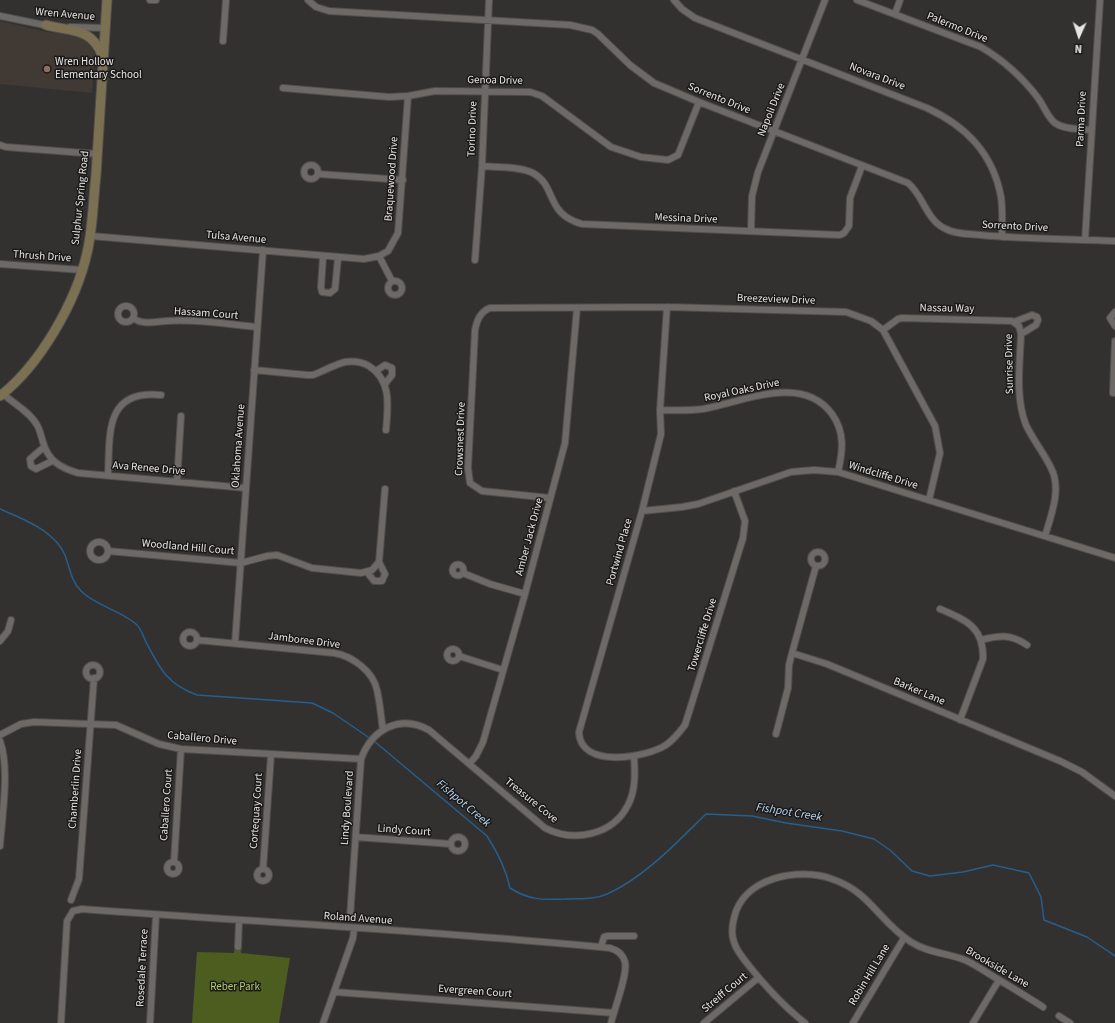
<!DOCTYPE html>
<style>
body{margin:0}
#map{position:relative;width:1115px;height:1023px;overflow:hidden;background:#33312f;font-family:"Source Sans 3",sans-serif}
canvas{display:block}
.north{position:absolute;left:1059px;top:16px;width:40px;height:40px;-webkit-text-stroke:3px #1a1918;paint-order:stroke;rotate:183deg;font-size:11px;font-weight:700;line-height:16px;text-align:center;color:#e7e6e4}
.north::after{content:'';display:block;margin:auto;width:14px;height:18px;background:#e7e6e4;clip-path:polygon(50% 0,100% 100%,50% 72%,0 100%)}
</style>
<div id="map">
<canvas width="1115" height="1023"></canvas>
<div class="north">N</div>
</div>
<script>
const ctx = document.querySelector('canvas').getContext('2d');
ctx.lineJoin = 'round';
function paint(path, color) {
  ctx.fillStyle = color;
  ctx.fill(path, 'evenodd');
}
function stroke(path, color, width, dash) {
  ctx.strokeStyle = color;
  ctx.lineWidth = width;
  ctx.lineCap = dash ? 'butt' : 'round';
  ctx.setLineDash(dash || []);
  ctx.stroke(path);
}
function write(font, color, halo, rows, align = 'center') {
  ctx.font = font + ' "Source Sans 3",sans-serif';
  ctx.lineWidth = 3;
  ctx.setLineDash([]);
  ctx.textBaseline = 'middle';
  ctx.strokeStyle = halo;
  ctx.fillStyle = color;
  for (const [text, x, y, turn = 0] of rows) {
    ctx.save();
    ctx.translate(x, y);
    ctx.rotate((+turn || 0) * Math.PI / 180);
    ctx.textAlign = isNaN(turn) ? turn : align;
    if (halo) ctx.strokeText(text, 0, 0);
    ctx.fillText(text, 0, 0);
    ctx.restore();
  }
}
paint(new Path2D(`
 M0,21l47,11 30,3 11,7 7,12 -3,39 -92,-9z`), '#413933');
paint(new Path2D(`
 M235,940h7l-1,13 49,5 -11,65h-87l5,-71 37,1z`), '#4d5d1f');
stroke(new Path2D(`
 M0,509c24,10 57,23 66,49 4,12 6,24 15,33 15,15 39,19 55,33 5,4 7,12 10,18 14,27 21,42 51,53l115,8 21,10 38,26
 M374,741l113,95c11,17 19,33 23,52 19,12 32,12 55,11 14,-1 29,1 42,-5 37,-16 71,-53 99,-80l46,2 34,7 56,8 32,8 16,11 22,21 18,5 33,-4 30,-7 36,8 12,24 3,23 43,17 28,19`), '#245f8f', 1.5);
const minor = new Path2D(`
 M150,0h6
 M308,0l8,7 13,4 241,14 22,5 6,4 32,31 24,18 45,19 209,81c15,12 18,36 36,45 10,6 24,6 36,7 45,4 90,4 135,6
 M674,0l8,9 13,9 232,90c39,18 66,45 74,89 2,13 1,27 1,40
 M857,0l124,47c22,13 42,31 57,51 6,8 10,20 17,25 10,7 26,6 36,7
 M895,14l5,-14
 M0,16l49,10
 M70,27l35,1
 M223,41l3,-41
 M283,88l106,9 19,-1 27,-5 95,1 12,4 69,51 30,10 27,3 10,-5 21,-53
 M0,145l6,2 91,7
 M304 172a7 7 0 1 1 14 0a7 7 0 1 1-14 0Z
 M482,166c16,2 37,0 51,7 24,13 12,41 49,51l258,11 4,-2 5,-7 1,-28 12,-32
 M318,174l85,6
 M751,231l1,-35 6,-24 67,-172
 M91,236l273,23 15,-3 9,-5 10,-18 10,-137
 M1085,240l15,-240
 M379,256l13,25
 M323,257l-2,30 1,5 8,1 5,-4 3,-31
 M475,260l7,-94 7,-166
 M0,264l82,6
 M388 288a7 7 0 1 1 14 0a7 7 0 1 1-14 0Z
 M118 314a8 8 0 1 1 16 0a8 8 0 1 1-16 0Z
 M667,307l-7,103 1,24 -19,77 -63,221c1,37 67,26 87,13 7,-5 13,-12 19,-20l58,-187 2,-17 -11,-30
 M1115,312l-5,6 5,8
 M133,318c9,7 22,4 33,3 30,-2 60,3 90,6
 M1014,322l18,-7 5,2 1,3 -2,5 -15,9
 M883,330l15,-11 4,-1 110,3 7,5 2,8c-1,29 -6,64 5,91 7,15 18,28 25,43 11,20 0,48 -6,68
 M254,370l53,5h6c11,-4 20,-10 32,-13 7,-1 17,0 24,4 23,15 19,40 17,64
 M376,371l9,-6 7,3v7l-7,9
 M1113,393l2,-52
 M3,394c10,9 27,18 34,31 3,5 4,11 6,17 5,19 18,26 35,31l168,15
 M660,410c15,0 29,1 43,-1 40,-7 99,-36 129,5 13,18 11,37 6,58
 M44,447l-14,12 1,7 5,3 16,-8
 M108,475c2,-40 -4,-86 53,-80
 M177,482l4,-66
 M550,498l-68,-7 -12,-8 -2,-15 7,-138c2,-10 5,-18 15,-22l177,-1 179,5 25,9 12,9 52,96 5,27 -11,47
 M642,511l40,-4 16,-3 93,-32 23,-2 24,2 277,86
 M90 551a9 9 0 1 1 18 0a9 9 0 1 1-18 0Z
 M108,551l133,12 26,-7 10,-1 35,13 49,5 11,-3 7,-8
 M811 559a7 7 0 1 1 14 0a7 7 0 1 1-14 0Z
 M379,562l6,-73
 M452.5 570a5.5 5.5 0 1 1 11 0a5.5 5.5 0 1 1-11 0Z
 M816,566l-24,87 35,11 233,97 22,11 33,24
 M367,572l7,9h8l3,-7 -6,-12
 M463,573l27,11 35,10
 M940,609c26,11 44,18 43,50l-23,61
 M183 639a7 7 0 1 1 14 0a7 7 0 1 1-14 0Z
 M197,640l137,13c18,3 39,18 43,37 3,13 4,27 6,40
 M981,640c18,-5 30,-6 46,5
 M0,641l8,-10 3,-11
 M235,643l28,-393
 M447 655a6 6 0 1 1 12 0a6 6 0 1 1-12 0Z
 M459,656l44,14
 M86 672a7 7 0 1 1 14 0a7 7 0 1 1-14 0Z
 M776,734l12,-46 1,-23 3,-12
 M0,735l21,-11 13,-2 82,3 43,19 22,5 180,10
 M0,741c10,27 2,75 0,105
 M470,763l6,-7 7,-14 42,-148 40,-151 12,-135
 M356,837l95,7
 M451 844a7 7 0 1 1 14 0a7 7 0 1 1-14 0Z
 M174,862l7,-113
 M167 868a6 6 0 1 1 12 0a6 6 0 1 1-12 0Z
 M263,869l8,-114
 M257 875a6 6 0 1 1 12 0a6 6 0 1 1-12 0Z
 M71,900l8,-21 15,-201
 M350,917l11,-158c11,-30 39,-45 68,-29l116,98c29,15 68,7 83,-23 8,-15 7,-33 6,-49
 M238,947l1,-26
 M601,947l3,-10 4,-1h26
 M335,992l279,21
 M1059,1016l11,7
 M61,1023l6,-102 6,-10 9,-2c176,13 352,22 528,39 7,2 13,6 15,14 3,12 -11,48 -14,61
 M150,1023l6,-108
 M323,1023l30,-85 1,-9
 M704,1023l54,-45
 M805,1023c-23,-18 -41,-38 -59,-61 -5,-7 -10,-12 -12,-20 -3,-8 -2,-16 0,-24 9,-41 65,-51 98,-39 39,13 47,43 79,63 17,11 36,11 54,18 9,4 18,10 26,15 18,11 35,21 52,32
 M853,1023l51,-85
 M973,1023l26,-43`);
const secondary = new Path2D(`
 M46,25c25,7 45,2 56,30
 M0,396c40,-31 76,-94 87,-143 6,-25 6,-52 9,-78 4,-58 7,-117 11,-175`);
stroke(minor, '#504e4c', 8);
stroke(secondary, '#504e4c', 11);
stroke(minor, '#6c6967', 6);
stroke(secondary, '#7c7052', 9);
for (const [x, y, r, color] of [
 [47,69,4,"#8d6e63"]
]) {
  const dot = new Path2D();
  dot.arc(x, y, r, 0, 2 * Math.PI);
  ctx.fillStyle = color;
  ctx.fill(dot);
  stroke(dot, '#1a1918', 1.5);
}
write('11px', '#e7e6e4', '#1a1918', [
 ["Wren Avenue",65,15,5],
 ["Palermo Drive",957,28,22],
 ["Novara Drive",877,77,21],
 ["Genoa Drive",495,81,1],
 ["Sorrento Drive",719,99,22],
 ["Napoli Drive",772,110,-68],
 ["Parma Drive",1082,119,-87],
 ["Torino Drive",473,129,-88],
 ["Braquewood Drive",392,179,-86],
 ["Sulphur Spring Road",81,198,-84],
 ["Messina Drive",686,219,2],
 ["Sorrento Drive",1015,227,3],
 ["Tulsa Avenue",236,238,5],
 ["Thrush Drive",42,257,4],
 ["Breezeview Drive",776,300,2],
 ["Nassau Way",947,309,1],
 ["Hassam Court",206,314,4],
 ["Sunrise Drive",1010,364,-91],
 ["Royal Oaks Drive",742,391,-12],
 ["Crowsnest Drive",461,439,-88],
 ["Oklahoma Avenue",239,446,-86],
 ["Ava Renee Drive",149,469,5],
 ["Windcliffe Drive",883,476,17],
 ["Amber Jack Drive",530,537,-75],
 ["Woodland Hill Court",188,548,5],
 ["Portwind Place",620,552,-74],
 ["Towercliffe Drive",703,635,-73],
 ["Jamboree Drive",304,641,7],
 ["Barker Lane",919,692,23],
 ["Caballero Drive",202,739,5],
 ["Chamberlin Drive",76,789,-86],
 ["Treasure Cove",531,801,39],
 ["Caballero Court",167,805,-86],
 ["Lindy Boulevard",348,808,-86],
 ["Cortequay Court",257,811,-86],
 ["Lindy Court",404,831,4],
 ["Roland Avenue",358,919,4],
 ["Rosedale Terrace",143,968,-87],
 ["Brookside Lane",997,968,30],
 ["Robin Hill Lane",870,975,-59],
 ["Evergreen Court",475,992,4],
 ["Streiff Court",725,993,-40]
]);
write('11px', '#e7e6e4', '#1a1918', [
 ["Wren Hollow",55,63],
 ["Elementary School",55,76]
], 'left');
write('11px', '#b2ce6c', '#1a1918', [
 ["Reber Park",235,988]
]);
write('italic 12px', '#b8d6f3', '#1a1918', [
 ["Fishpot Creek",463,804,40],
 ["Fishpot Creek",789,813,9]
]);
</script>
